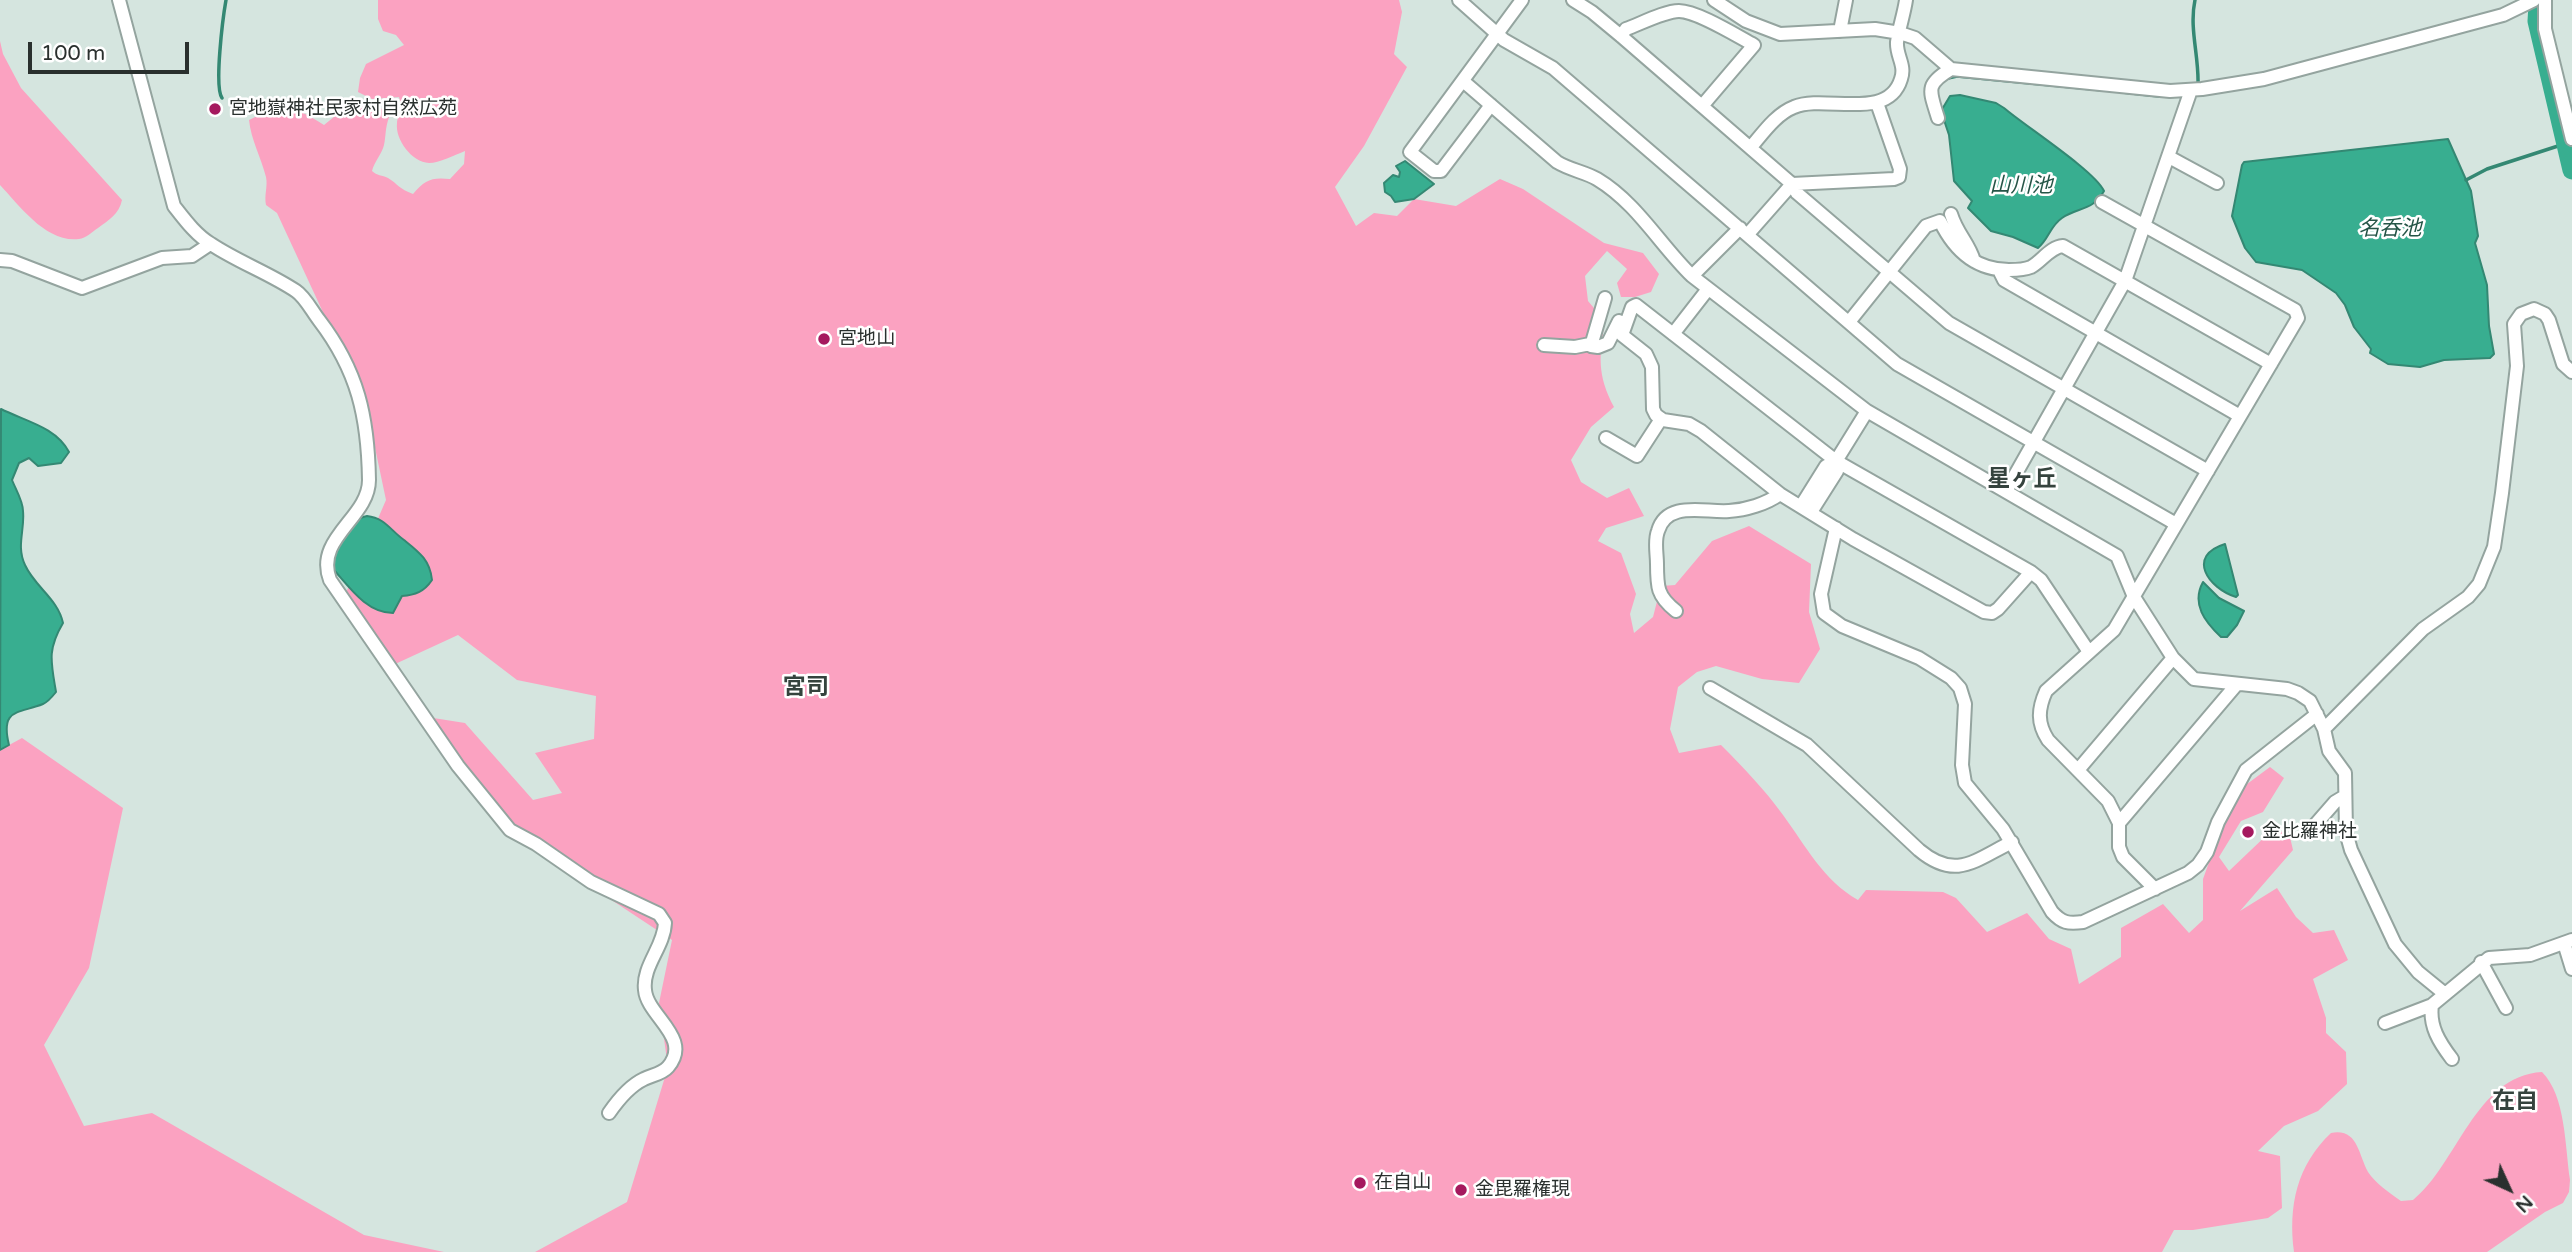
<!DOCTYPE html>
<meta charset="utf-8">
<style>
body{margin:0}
#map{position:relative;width:2572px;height:1252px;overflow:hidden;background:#d5e5df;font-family:"Varela Round",sans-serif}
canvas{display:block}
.north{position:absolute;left:2474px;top:1154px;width:70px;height:70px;-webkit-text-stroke:5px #fff;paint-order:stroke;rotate:135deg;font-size:19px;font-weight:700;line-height:28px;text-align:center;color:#2a302e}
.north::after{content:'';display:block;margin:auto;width:24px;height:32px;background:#2a302e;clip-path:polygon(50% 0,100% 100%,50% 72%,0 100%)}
.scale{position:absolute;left:28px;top:42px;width:161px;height:32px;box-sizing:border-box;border:4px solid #2a302e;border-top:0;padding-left:9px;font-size:21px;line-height:24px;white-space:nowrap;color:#2a302e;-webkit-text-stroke:5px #fff;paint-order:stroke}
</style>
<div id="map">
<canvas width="2572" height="1252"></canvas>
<div class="north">N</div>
<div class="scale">100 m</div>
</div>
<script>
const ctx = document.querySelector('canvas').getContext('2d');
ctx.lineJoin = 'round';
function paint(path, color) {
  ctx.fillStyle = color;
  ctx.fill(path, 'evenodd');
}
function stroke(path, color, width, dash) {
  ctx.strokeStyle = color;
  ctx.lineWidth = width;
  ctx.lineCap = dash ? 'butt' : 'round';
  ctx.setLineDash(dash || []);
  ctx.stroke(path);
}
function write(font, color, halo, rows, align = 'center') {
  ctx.font = font + ' "Varela Round","Noto Sans JP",sans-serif';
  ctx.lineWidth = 5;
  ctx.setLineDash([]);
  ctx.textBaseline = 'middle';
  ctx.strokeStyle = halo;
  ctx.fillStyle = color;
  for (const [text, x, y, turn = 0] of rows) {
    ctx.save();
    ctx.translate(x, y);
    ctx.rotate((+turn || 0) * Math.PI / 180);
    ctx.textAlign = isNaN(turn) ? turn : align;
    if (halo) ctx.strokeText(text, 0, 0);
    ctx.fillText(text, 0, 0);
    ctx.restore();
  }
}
paint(new Path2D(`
 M378,0h1021l3,12 -8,42 13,13 -43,79 -29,41 21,39 18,-13 23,3 17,-17 42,7 44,-27 23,10 81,54 39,10 16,21 -8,18 -16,5h-14l-4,-14 10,-14 -20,-18 -22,25 3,25 17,20c-6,35 -8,54 9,86l-23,20 -20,33 10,22 26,16 22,-10 15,28 -38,12 -8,13 23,12 15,41 -6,20 4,19 19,-16 8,-31 14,-1 37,-44 37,-15 62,38 -2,48 11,37 -21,34 -37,-4 -46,-13 -19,6 -19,15 -8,42 9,24 42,-8c22,22 44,45 62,70 22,30 41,66 75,85l8,-10 77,2 13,6 31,34 40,-19 22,26 22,10 8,35 42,-27v-29l42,-24 26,29 14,-13v-41l18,-50 22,-42 27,-20 14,11 -21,34 -22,9 -22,36 10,14 43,-41 17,3 4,17 -53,61 37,-23 19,29 17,16 21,-3 14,30 -35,19 13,39v15l20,19 1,32 -29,27 -34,15 -26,25 22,5 2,52 -14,10 -75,12h-19l-12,22h-1627l92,-50 41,-135 -9,-64 13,-63 -65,-43 -122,-94 -58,-86 38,6 68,77 29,-7 -27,-40 59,-14 2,-43 -79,-16 -59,-45 -65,30 -48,-70 41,-95 -20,-95 -89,-192 -11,-8c-2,-10 2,-19 0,-28 -5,-20 -15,-37 -17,-57 35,-17 42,-16 75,5l26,-21 28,1 11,12c-4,12 -3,18 -5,28 -2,9 -10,17 -12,26 5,5 10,4 16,7 10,6 11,11 25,16 12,-14 18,-17 37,-15l14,-15 1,-13c-10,4 -26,12 -36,12 -17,-1 -34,-23 -32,-40 0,-5 4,-11 5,-16l-3,-10 -27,2 -14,-7 2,-14 6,-14 38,-19 -8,-10 -13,-4 -5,-12z
 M0,41l3,13 18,34 101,112c-3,14 -13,20 -24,28 -6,4 -12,10 -19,11 -33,4 -59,-33 -79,-54z
 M22,738l101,70 -34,160 -45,77 40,81 68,-13 212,122 80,17h-444v-502z
 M2542,1072c24,24 23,75 28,108l-1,12 -6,11 -18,9 -58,40h-193c-6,-46 3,-87 37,-119 27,-5 27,21 37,39 7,11 22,21 33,29l12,-1c44,-35 62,-124 129,-128z`), '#fba2c1');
const water = new Path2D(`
 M1960,95l36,8 8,5c21,18 91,63 100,83 -11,20 -26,16 -42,27 -12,8 -13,21 -24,30l-25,-11 -22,-6 -23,-23 4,-7 -18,-20 -5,-46 -8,-24 9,-15z
 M2448,139l23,52 7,45 -3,7 12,42 2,41 5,28 -4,4 -46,2 -24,7 -32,-3 -18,-11 1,-4 -17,-22 -9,-22 -9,-12 -34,-23 -46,-8 -11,-14 -13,-32 10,-51 2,-3z
 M1405,161l29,23 -20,15 -19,3 -4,-6 -6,-4 -1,-9 9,-8 6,2 1,-5 -4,-6z
 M1,409c24,12 55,18 68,43l-8,11 -23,3 -9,-8 -10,5 -7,17c4,10 11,21 11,31 2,19 -7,35 2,54 10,22 33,34 38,58 -16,27 -12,39 -7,69 -4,5 -8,10 -13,12 -25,10 -43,4 -34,41l-9,5z
 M367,516c18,2 23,14 37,24 15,12 26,20 28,40 -8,12 -17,15 -30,16l-9,17c-26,0 -43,-25 -59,-43 -2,-19 12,-50 33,-54z
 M2225,544l13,51 -2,2c-28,-9 -50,-41 -11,-53z
 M2203,582l16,16 25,13 -7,14 -10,12h-6c-16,-15 -30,-33 -18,-55z`);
paint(water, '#38ae90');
stroke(water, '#348873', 2);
stroke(new Path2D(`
 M2195,0c-6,28 4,56 3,84
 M1944,79l13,-3 146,14
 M2122,92l37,4
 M222,98c-8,-11 1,-81 4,-98
 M2466,180l21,-11 71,-23 7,-9`), '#348873', 3.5);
stroke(new Path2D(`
 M2538,5l-1,16 35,149`), '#38ae90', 19);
const minor = new Path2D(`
 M119,0l55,206c11,14 22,29 37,38 27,18 58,29 85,47 9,6 16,20 23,29 39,51 49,97 50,160 0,38 -55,58 -39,100l128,186 52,64 26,14 55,38 68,32 6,9c-1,24 -23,43 -20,67 2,26 48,48 23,77 -6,7 -16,8 -24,12 -15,7 -26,21 -35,34
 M1459,0l45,40 49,28 344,296 279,160
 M1573,0l19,12 29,24 171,148 5,9 152,130 259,148
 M1714,0l32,21 34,13 95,-5 25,4 15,5 36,31 219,22 32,-2 62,-10 239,-64 31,-15
 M2545,0v29l27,110
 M1840,31l6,-31
 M1621,36l5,-7c14,-5 39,-18 53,-18 18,0 58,25 75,34l-52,61
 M1463,81l94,81c13,8 28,10 40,17 40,24 63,66 95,97l175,135 250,145 17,41 39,61 21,21 93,10 11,4 12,8 14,28 5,22 16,22 1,59 5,18 44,94 23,28 27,22
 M1491,105l-50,66h-7l-24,-19 112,-152
 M1938,118c-8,-27 -14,-33 13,-49
 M1751,147c12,-14 25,-33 43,-40 31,-13 94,15 107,-28 5,-14 -5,-23 -4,-37 2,-14 7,-28 9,-42
 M2169,157l48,26
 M2102,202l193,108 3,8 -184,312 -68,61c-8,18 -9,32 2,49l60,61 11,22v24l4,10 32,32
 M1951,214c6,20 18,29 23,47
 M1748,234l44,-50 102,-5 5,-2 1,-8 -23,-66
 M0,260l12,1 70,27 80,-30 30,-2 18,-12
 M1999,270l5,10 236,136
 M1692,276l48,-48
 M1605,298l-14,48 7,1 10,-4 11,-22
 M1849,322l77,-96 14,-5c14,29 36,49 69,49 7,0 15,0 22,-3 11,-6 19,-20 32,-21l208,118
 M1673,334l35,-45
 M1544,345l31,2 15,-3
 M1606,438l31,18 24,-37
 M2006,491l119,-210 66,-191
 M1801,506l25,-40 10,-5
 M1811,512l26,-41 -1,-10 31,-50
 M1836,528l-15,66 3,19 18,13 77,32 32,20 9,10 5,16 -3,61 3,18 38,46 49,83c10,11 16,12 31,10l105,-49 10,-8 9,-13 11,-30 28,-52 71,-56
 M2031,572l-33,37 -6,4 -8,-1 -131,-73 -73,-45 -79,-63 -12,-7 -26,-4 -7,-5 -3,-6 -1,-42 -6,-13 -24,-19 10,-28 4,-2 200,156 195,111 10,8 48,72
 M1676,611c-19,-15 -19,-24 -19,-47 0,-11 -3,-23 1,-33 9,-31 47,-18 71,-20 17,-1 37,-7 51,-17
 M1710,688l97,57 112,105c37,31 56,10 93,-8
 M2324,729l99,-100 45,-32 11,-13 15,-37 8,-54 15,-127 -3,-42 7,-10 13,-5 11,5 4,6 14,44 9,8
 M2078,770l95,-112
 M2119,823l118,-139
 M2308,833l27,-31 10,-6
 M2564,943l8,26
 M2481,962l25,46
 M2432,1005c-3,21 7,37 20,54
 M2385,1023l47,-18 57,-47 41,-3 42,-15`);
stroke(minor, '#94a49f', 16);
stroke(minor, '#fff', 12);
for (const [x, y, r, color] of [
 [215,109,7,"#a5195e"],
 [824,339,7,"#a5195e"],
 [2248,832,7,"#a5195e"],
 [1360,1183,7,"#a5195e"],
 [1461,1190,7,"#a5195e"]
]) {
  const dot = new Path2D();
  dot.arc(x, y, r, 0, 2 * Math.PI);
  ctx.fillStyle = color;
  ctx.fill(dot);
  stroke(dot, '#fff', 2.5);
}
write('19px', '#2a302e', '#fff', [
 ["宮地嶽神社民家村自然広苑",229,109],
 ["宮地山",838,339],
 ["金比羅神社",2262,832],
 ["在自山",1374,1183],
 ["金毘羅権現",1475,1190]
], 'left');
write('italic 21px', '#255547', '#fff', [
 ["山川池",2021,186],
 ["名呑池",2390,229]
]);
write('bold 23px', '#35433e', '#fff', [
 ["星ヶ丘",2022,480],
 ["宮司",806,688],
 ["在自",2515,1102]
]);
</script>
